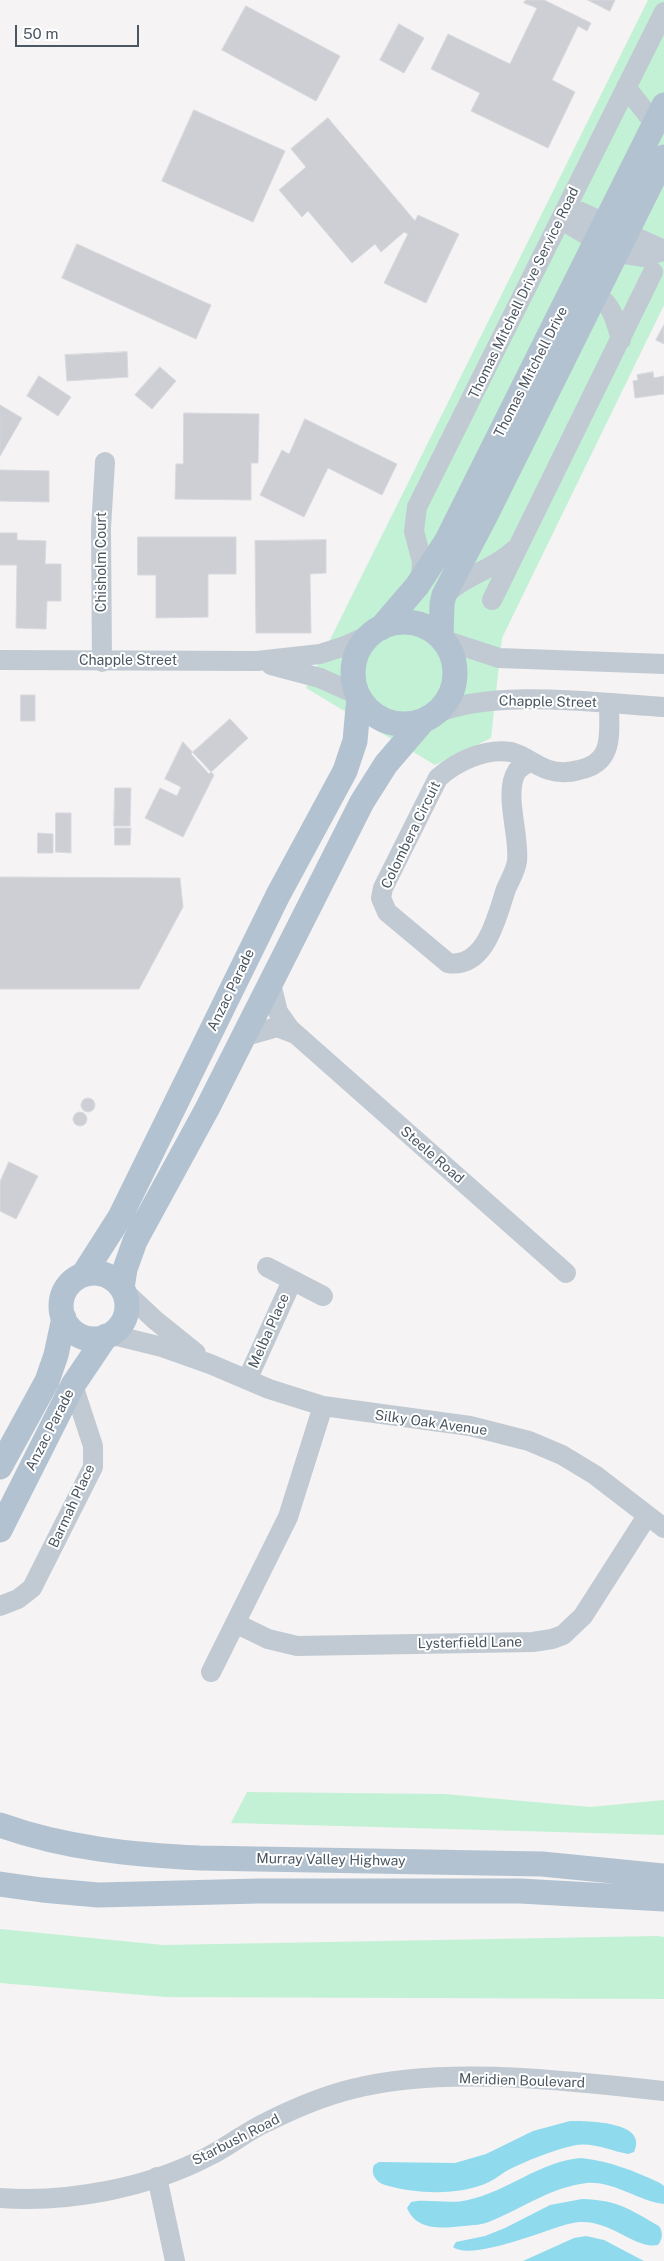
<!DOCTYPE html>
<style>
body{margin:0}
#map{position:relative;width:664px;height:2261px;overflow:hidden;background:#f5f3f3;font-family:"Public Sans",sans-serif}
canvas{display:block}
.scale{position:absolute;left:15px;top:25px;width:124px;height:22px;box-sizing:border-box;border:2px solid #4a5661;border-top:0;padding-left:6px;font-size:15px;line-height:18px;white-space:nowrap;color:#4a5661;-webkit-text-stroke:4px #fff;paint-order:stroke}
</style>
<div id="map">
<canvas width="664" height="2261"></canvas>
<div class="scale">50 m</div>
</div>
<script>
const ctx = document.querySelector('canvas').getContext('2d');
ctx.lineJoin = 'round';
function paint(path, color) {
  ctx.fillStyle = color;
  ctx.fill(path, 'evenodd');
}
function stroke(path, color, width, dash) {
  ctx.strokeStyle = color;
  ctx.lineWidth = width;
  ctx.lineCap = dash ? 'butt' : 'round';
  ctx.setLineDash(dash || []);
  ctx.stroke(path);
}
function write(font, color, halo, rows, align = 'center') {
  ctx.font = font + ' "Public Sans",sans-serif';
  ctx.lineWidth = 4;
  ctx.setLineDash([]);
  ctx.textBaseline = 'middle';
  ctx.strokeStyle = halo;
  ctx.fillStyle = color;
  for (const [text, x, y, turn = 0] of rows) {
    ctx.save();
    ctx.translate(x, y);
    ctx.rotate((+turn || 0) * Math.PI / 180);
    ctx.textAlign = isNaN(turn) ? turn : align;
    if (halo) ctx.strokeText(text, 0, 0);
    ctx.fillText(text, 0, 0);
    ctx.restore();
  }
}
paint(new Path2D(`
 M648,0h16v305l-162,333 -11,100 -56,27 -129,-77z
 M247,1792l197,2 146,13 74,-7v35l-433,-12z
 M0,1929l163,16 495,-9 6,1v62l-498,-2 -166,-14z`), '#c3f1d5');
paint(new Path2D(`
 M570,2121c17,0 79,0 64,31l-6,2c-18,-3 -37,-13 -56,-8 -22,5 -43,14 -64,24 -6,3 -12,9 -19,12 -28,14 -74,12 -104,3 -9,-3 -15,-11 -11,-20l5,-3 76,1 31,-9 47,-23z
 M581,2158c29,3 53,13 79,25l4,3v18c-26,-3 -50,-23 -77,-21 -36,4 -64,25 -96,38 -8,4 -18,4 -27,5 -20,2 -47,6 -57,-18l4,-6 6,-1c17,-1 35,3 51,-1 41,-9 70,-38 113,-42z
 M582,2199c36,1 47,10 77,27 4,6 4,13 -1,19 -26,5 -51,-32 -90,-21 -25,7 -97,37 -115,23l3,-5 29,-6 20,-8 45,-23z
 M586,2236l18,4 40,21h-121l51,-23z`), '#90daee');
const building = new Path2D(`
 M526,0h18l47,23 -4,8 -9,-5 -26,54 23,12 -27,56 -77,-37 9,-18 -49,-24 17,-35 62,30 27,-56 -13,-5z
 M588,0h27l-5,11z
 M246,6l94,50 -24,45 -94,-51z
 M399,24l25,14 -20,35 -24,-13z
 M194,110l91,41 -32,71 -91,-41z
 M328,118l87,103 3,-6 41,19 -33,69 -42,-20 24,-49 -4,-2 -23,20 -6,-8 -23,19 -44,-52 -6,6 -23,-27 27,-23 -15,-18z
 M77,244l134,61 -15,34 -134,-61z
 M664,325v19l-8,-4z
 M127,352l1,25 -61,4 -2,-26z
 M160,367l16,14 -24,28 -17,-14z
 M653,372l1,6 10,-2v18l-29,4 -2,-17 5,-1 -1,-5z
 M39,376l32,21 -13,19 -31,-20z
 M0,405l22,13 -22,38z
 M184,413l75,1 -1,49h-7v37l-76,-1 1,-35h7z
 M305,419l92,45 -15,31 -54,-27 -24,49 -44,-22 22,-45 7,4z
 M0,470l49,1v31l-49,-1z
 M0,533h17v7l29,1 -1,23h16v37h-14l-1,28 -30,-1 1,-63h-17z
 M138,537h98v37h-28v43l-52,1v-43h-18z
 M326,540v33l-16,1 1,59h-55l-1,-92z
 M21,695h14v26h-14z
 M230,719l18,19 -39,36 -18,-20z
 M183,742l31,33 -31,62 -38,-19 15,-30 17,8 4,-9 -16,-8z
 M115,788h16l-1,38h-16z
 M56,813h15v40l-15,-1z
 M115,828h16l-1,17h-15z
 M38,833l15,1v19h-15z
 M0,877l180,1 3,29 -44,82h-139z
 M81 1105a7 7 0 1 1 14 0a7 7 0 1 1-14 0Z
 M73 1119a7 7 0 1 1 14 0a7 7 0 1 1-14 0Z
 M9,1162l29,14 -22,43 -16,-8v-29z`);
paint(building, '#cdcfd5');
stroke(building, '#d7d9de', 1);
stroke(new Path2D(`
 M626,87l28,36
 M664,250l-83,-38 -10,-1 -7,2 6,12 47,28 25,4 22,-6
 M597,296c16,9 19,27 24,44
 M421,579l1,-17 -8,-31 3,-24 247,-495
 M445,596c18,-21 49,-26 69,-46
 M492,600l161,-328
 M444,640l55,18 165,6
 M0,660l257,1 63,-7 25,-8 27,-12
 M102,662l-1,-134 4,-66
 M271,665l49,13 38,17
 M433,715c57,-27 167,-12 231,-8
 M530,762c-4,2 -10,5 -13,9 -14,22 3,64 0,90 -1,9 -7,19 -11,28 -9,27 -20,80 -58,74l-61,-51 -6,-14 2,-10 55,-110c19,-17 47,-30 73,-26 13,3 25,14 38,18 10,3 19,3 30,0 36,-7 30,-37 30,-67
 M271,984l7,28 12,17 276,244
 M245,1036l32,-9 18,7
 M267,1267l56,29
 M124,1291l31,29 41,33
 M109,1334l53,13 48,17 59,25 54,17 147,20 59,15 33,14 33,20 69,53
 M247,1380l45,-99
 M0,1606l18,-7 14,-11 61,-121v-21l-20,-61
 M235,1623l33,16 29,7 236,-4 19,-3 11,-4 20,-19 64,-100
 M211,1672l77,-155 35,-111
 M157,2177l18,84
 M0,2198c68,5 148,-10 209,-42 20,-10 38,-25 58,-34 26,-13 57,-26 85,-33 94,-24 216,-8 312,2`), '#c1cad2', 20);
stroke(new Path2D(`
 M353 673a51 51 0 1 1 102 0a51 51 0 1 1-102 0Z
 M381,628l36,-42 29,-44 218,-437
 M441,637l1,-33 2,-9 41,-78 179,-360
 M61 1306a33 33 0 1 1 66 0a33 33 0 1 1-66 0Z
 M83,1275l37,-58 158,-322 67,-124 10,-30 4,-44
 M122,1288l3,-19 10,-28 72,-132 155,-307 24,-38 37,-43
 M0,1467l47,-86 9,-26 8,-37
 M0,1530l73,-145 33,-49
 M0,1825c64,23 133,30 200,33l342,6 122,12
 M0,1884l42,6 56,5 161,-4h261l144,8`), '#b3c2d1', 25);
write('14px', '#4a5661', '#fff', [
 ["Thomas Mitchell Drive Service Road",524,293,-64],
 ["Thomas Mitchell Drive",531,372,-63],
 ["Chisholm Court",102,562,-90],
 ["Chapple Street",128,661],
 ["Chapple Street",548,702,1],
 ["Colombera Circuit",411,835,-64],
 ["Anzac Parade",231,990,-64],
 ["Steele Road",432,1155,41],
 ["Melba Place",269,1331,-66],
 ["Silky Oak Avenue",431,1423,8],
 ["Anzac Parade",50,1430,-63],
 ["Barmah Place",72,1506,-65],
 ["Lysterfield Lane",470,1643,-1],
 ["Murray Valley Highway",331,1860,1],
 ["Meridien Boulevard",522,2081,2],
 ["Starbush Road",236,2140,-27]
]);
</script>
